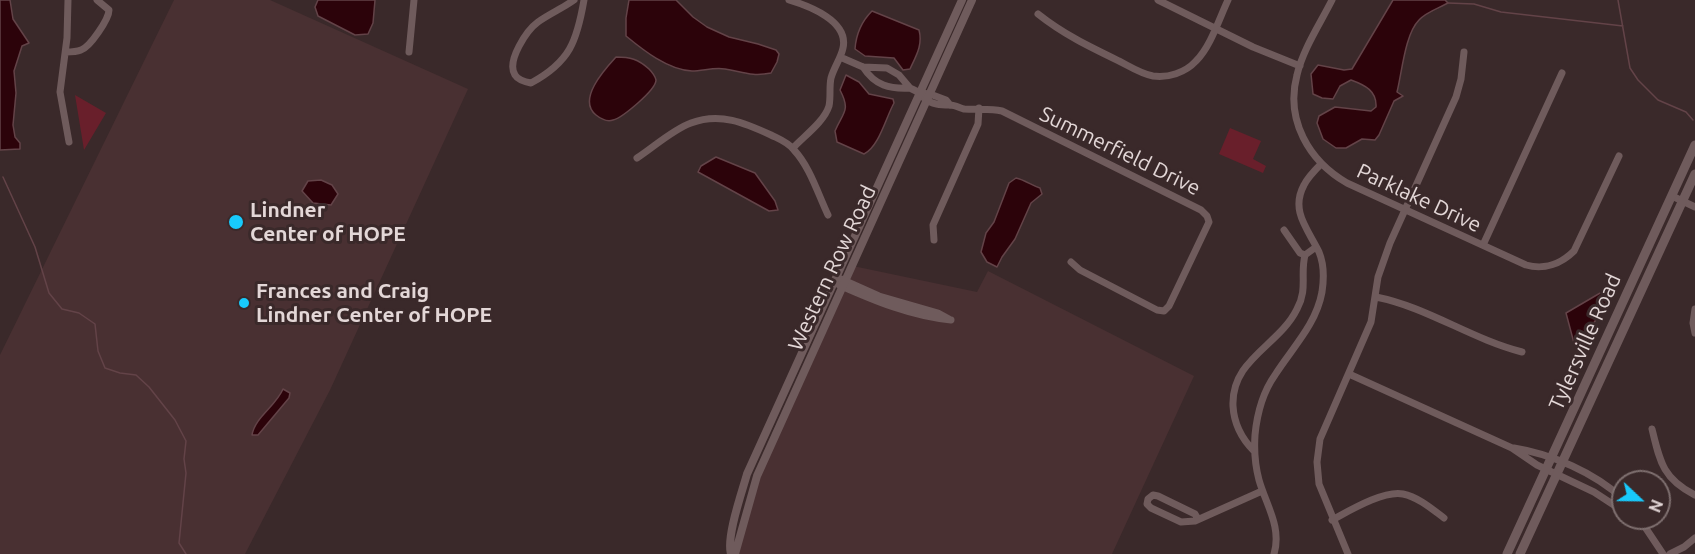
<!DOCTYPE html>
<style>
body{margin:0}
#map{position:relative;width:1695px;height:554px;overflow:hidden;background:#3a292a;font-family:Ubuntu,sans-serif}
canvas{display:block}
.north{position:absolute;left:1611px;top:470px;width:60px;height:60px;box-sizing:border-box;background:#3a292a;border:2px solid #7e6f6f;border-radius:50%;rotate:112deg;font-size:16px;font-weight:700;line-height:24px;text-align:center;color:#e3d7d7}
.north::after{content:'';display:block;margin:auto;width:21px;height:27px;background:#18cafc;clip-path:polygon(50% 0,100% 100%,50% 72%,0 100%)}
</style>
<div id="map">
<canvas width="1695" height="554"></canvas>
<div class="north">N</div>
</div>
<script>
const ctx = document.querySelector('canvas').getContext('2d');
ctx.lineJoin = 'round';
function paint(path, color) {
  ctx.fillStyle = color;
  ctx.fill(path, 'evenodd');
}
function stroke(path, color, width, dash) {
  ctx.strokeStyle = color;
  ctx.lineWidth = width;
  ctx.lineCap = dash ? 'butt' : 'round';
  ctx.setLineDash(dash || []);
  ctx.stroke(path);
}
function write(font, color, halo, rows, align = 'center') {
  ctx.font = font + ' Ubuntu,sans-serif';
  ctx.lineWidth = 6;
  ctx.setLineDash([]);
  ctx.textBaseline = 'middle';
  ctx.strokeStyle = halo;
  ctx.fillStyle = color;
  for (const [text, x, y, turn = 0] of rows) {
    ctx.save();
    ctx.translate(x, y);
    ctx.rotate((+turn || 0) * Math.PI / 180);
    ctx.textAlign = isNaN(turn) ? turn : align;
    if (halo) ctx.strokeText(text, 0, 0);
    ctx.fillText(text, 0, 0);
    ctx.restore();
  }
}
paint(new Path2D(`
 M174,0h96l198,89 -138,301 -85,164h-245v-199z
 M853,266l124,26 11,-21 206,105 -82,178h-377l15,-58z`), '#493032');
paint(new Path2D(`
 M75,95l31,18 -22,37z
 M1230,128l31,13 -8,18 13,7 -3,7 -44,-19z`), '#691f2b');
const water = new Path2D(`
 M0,0h10l3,19 16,24 -7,3 -8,25 2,22 -3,32 2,12 5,6v6l-20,1z
 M318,0h57l-2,23 -5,11 -13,1 -37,-19 -3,-9z
 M629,0h47l17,17 14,10 22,10 29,7 18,6 3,4 -2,8 -6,11c-19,4 -28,-1 -46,-4 -11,-2 -22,2 -33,2 -24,-1 -49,-21 -66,-35v-18z
 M1393,0h52l3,3c-9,5 -22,9 -29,17 -14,14 -17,52 -22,72l6,4 -9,5 -15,34 -4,5 -13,-1 -16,9h-10l-13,-9 -6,-16 2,-7 16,-9 36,4 5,-4c1,-16 -11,-22 -25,-27l-11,6 -7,13 -11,-1 -9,-4 -2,-20 7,-9 26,5 8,-1z
 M872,11l47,19c4,15 -3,26 -9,39l-7,1 -9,-12 -29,-2 -10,-7c1,-14 6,-27 17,-38z
 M616,57c14,0 22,2 33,12 3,3 6,7 7,11 0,10 -34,38 -43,40 -6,2 -12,-1 -17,-5 -19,-15 8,-45 20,-58z
 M846,75l13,7 10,12 24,5 1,4c-8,14 -15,44 -30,51l-27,-12 -2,-11c8,-19 16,-20 5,-41z
 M716,157l39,16 20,28 3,9 -9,1 -71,-39 3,-6z
 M1016,178c9,2 15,7 24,10l2,6 -11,9 -16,36 -13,18 -5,10 -10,-5 -6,-10 5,-19 8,-11 15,-39z
 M321,180l11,5 6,9 -7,11 -18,-2 -11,-12 6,-10z
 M1607,289c5,15 -11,28 -17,40 -2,4 -2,10 -4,15l-4,1 -8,-2 -8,-30z
 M283,389l7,4 -1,5 -31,37h-6c3,-18 24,-29 31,-46z`);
paint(water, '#2c030a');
stroke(water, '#634348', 1.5);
stroke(new Path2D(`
 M1618,0l12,68 8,12 20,20 28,12 7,8
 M1448,3l26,1 27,8 122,14
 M3,177l32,70 14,46 13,16 17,4 16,11 3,27 7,17 15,5 16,2 13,12 26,33 11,21 -2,18 2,14 -7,70 7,11`), '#634348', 1.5);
stroke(new Path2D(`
 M68,0l-1,38 -7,54 9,50
 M574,0c-11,8 -25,14 -36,22 -11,8 -32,39 -23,53 3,5 11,7 16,8 39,-21 46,-42 53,-83
 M789,0c20,6 60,21 54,48 -2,10 -9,19 -12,30 -2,9 0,18 -2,28 -5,16 -25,30 -36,42
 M1158,0l95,47 47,19
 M1332,0c-12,24 -29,49 -35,75 -12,45 12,86 50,108l179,82c18,5 35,-1 48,-14l45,-95
 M1038,14c25,20 52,33 81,47 10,5 22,13 34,15 15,2 32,-3 43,-15 15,-15 23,-42 32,-61
 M66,52c5,0 10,0 15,-2 9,-3 28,-31 28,-40l-12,-10
 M409,52l5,-52
 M840,57l23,10 24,1 12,7 11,13 10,5 10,1 16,6 4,5
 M863,67c12,19 27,22 47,21
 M924,98c8,7 17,7 26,7 5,0 10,3 14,4 14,1 25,-1 38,2l199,99 6,6 2,6 -40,84 -5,5 -7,-1 -77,-40 -9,-8
 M637,158c17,-11 35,-28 54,-35 29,-11 54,0 80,12 8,4 17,7 23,15 16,17 24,44 34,65
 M1672,196l23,11
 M1284,230l16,23 5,2
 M934,240l-1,-15 45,-101 1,-16
 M1483,245l79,-172
 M841,279l38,17 59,17 11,6
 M839,285c36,16 72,31 112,35
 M1376,297c51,10 95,42 146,55
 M1695,309l-2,14 2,10
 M1349,374l163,74 25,17 57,27 29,19
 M1652,429c8,33 11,50 43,66
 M1514,448c38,6 81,25 109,51
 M1254,451c-12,-12 -20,-27 -21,-45 -2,-47 46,-60 64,-97 11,-20 3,-34 8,-54l11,-8
 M1639,518l24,36
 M1198,519l-3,-5 -37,-18 -5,-1 -5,4 -1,5 4,4 30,14 14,-1 67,-30
 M1332,520c17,-9 52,-30 71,-26 15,3 29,15 41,24
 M1274,554c8,-27 -8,-49 -15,-74 -4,-15 -5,-30 -4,-45 2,-21 8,-43 20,-60 17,-27 41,-50 47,-83 2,-13 2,-28 -3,-40 -11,-23 -29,-41 -15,-67 4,-8 11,-15 17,-21
 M1348,554l-29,-70 -2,-22 3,-23 51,-117 7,-45 12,-34 66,-146 5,-18 3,-27
 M1670,554l14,-7 11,-9`), '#6f5b5c', 7);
stroke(new Path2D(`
 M731,554c-5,-17 11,-62 16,-80l215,-474
 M735,554l22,-78 215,-476`), '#6f5b5c', 8);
stroke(new Path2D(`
 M1507,554l188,-409
 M1520,554l175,-380`), '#6f5b5c', 9);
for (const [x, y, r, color] of [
 [236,222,8,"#18cafc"],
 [244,303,6,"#18cafc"]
]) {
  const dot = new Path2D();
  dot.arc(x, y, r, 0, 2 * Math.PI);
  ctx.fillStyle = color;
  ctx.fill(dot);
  stroke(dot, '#3a292a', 2);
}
write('21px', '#e3d7d7', '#3a292a', [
 ["Summerfield Drive",1120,151,26],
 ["Parklake Drive",1419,198,25],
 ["Western Row Road",832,268,-65],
 ["Tylersville Road",1585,342,-66]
]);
write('bold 21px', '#e3d7d7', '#3a292a', [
 ["Lindner",250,210],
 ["Center of HOPE",250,234],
 ["Frances and Craig",256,291],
 ["Lindner Center of HOPE",256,315]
], 'left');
</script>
